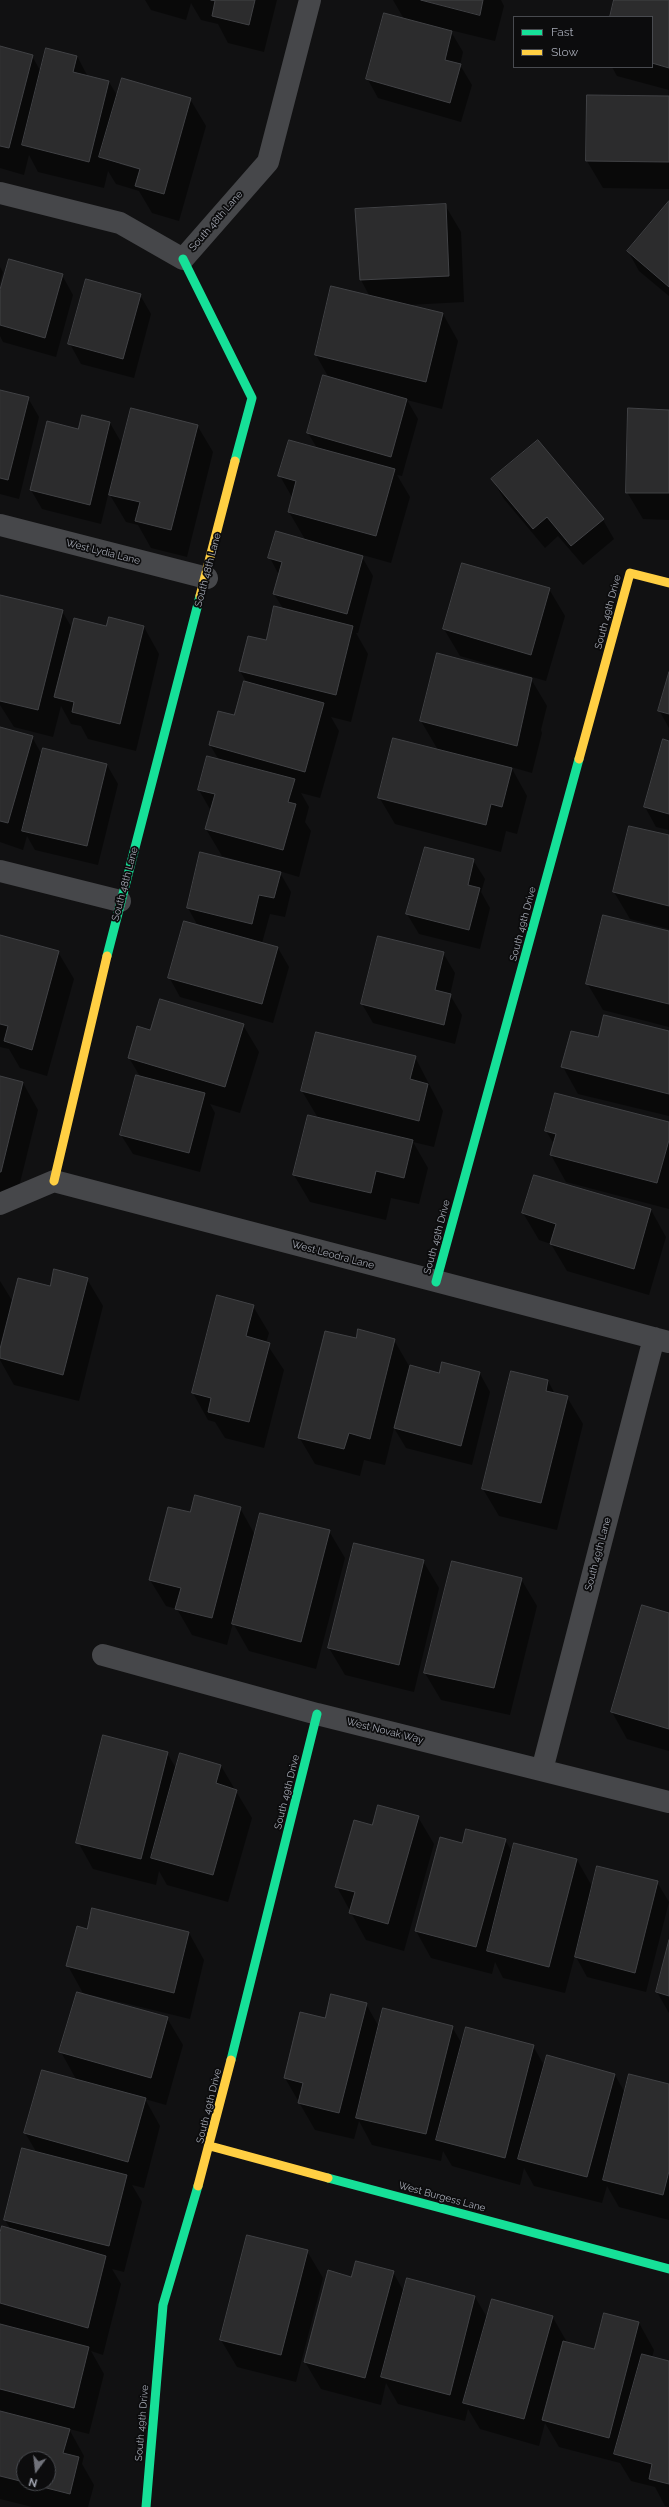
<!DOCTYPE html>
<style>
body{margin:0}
#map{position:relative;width:669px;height:2507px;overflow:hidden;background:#111112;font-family:Raleway,sans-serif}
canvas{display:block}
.legend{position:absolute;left:513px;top:16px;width:140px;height:52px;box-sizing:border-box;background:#0c0c0d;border:1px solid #484a4f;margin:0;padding:5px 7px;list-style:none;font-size:12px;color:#a3a7b2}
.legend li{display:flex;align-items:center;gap:8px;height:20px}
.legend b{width:20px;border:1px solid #484a4f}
.north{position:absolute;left:16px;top:2451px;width:40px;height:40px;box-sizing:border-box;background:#0c0c0d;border:1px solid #484a4f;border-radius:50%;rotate:195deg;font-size:11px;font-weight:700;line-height:16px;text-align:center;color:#a3a7b2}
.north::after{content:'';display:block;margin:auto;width:14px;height:18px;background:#70727a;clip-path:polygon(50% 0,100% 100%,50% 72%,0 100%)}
</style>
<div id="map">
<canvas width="669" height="2507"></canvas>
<ul class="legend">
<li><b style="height:5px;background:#16e098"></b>Fast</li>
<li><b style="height:5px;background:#ffcf43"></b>Slow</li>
</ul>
<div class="north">N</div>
</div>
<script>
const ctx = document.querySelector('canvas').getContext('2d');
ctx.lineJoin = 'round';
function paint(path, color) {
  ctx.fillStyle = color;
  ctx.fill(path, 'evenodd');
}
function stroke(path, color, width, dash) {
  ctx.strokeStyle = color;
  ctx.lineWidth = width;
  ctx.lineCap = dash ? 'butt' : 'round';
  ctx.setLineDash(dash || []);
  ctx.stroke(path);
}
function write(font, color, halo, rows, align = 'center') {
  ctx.font = font + ' Raleway,sans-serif';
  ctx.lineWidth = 3.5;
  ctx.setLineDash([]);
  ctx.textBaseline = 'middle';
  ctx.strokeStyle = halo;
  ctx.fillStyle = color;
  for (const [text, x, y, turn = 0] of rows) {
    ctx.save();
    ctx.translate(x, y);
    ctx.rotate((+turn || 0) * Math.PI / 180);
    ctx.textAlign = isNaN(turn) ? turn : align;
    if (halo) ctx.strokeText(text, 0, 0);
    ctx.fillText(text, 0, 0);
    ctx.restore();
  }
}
paint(new Path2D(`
 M145,0h132l-13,52 -36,-9 -10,-19 -17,-4 -10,-17 -5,17 -35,-10z
 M393,0h108l3,6 -9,35 -45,-11 13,22 -3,13 12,20 -11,37 -83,-24 -11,-20 37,-59z
 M615,0h54v90l-52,-14 -5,-9h40v-50h-41z
 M0,47l32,9 9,16 36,-16 11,21 21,5 9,15 72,2 16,27 -27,95 -27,-8 -13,-22 -23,-7 -8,-13 -4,17 -66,-16 -9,-17 -5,20 -24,-7zM121,163l24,6 -1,2 -25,-7z
 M588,96l81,1v92l-66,-1 -16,-27z
 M669,203v93l-30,-25 -11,-20z
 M445,205l16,27 3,70 -56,3 35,9 15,27 -16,68 -35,-9 11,19 -16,57 -5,-1 13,22 -19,66 -39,-11v2l10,3 11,19 -15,57h-2l12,21 -17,68 -20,-5 8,14 -19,67 -19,-5 8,14 -4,15 6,9 -12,46 -20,-6 12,21 -6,25 -15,-3 -8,29 16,5 11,19 -16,56 -93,-26 -11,-20 29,-51 -10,-18 55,-46 -21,-6 -16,-27 5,-18 -12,-21 20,-30 -9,-15 25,-28 12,-34 -7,-12 26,-29 18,-32 -10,-16 5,-19 -9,-17 36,-17 -17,-29 4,-13 -13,-23 37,-28 -9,-15 21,-55 -13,-23 54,-58 -9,-17z
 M0,267l3,5 -3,11z
 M62,275l11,20 -17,62 -53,-15 -3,-6v-43z
 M140,295l11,19 -17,64 -53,-14 -11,-20z
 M0,391l28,7 11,19 -20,82 -19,-5z
 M669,411v109l-26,-1 -16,-27z
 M110,423l11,19 -20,82 -59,-15 -11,-19 48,-60z
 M197,425l16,27 -26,105 -36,-9 -13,-23 -12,-3 -16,-27z
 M492,479l111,41 11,19 -31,26 -25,-29 -13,12 -41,-49z
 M549,589l16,27 -19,65 -86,-25 -16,-27z
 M0,596l62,15 10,17 72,-1 15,27 -23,97 -48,-12 -7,-13 -10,-2 -10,-18 -8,31 -39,-10 -14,-22z
 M669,676v52l-10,-18z
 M531,679l16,27 -6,24 1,3 -10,40 -21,-6 16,29 -10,38 -11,-3 -5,21 -106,-28 -16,-27 59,-47 -17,-29z
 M0,728l32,9 10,18 65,10 11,19 -20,81 -63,-15 -8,-14 -4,14 -23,-8z
 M669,742v88l-13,-3 -11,-20z
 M669,836v93l-39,-10 -16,-27z
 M473,860l12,19 -4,13 9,16 -10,41 -61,-15 -12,-20 10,-39z
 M669,932v95l-66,-17 -16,-27z
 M0,936l58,16 16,27 -27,97 -27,-8 -11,-19 -9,-2z
 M443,953l12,20 -5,22 12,20 -7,29 -82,-21 -11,-19z
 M243,1025l16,27 -19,61 -30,-9 5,9 -15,59 -67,-18 -12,-19 20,-57 -12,-20 22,-27z
 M669,1032v84l-91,-22 -15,-27 36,-28z
 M415,1057l28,54 -9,36 -21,-5 15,26 -9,36 -28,-6 -5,22 -76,-18 -16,-27 24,-57 -16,-27z
 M0,1077l23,6 15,27 -22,89 -16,-5z
 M669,1123v86l-103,-27 -15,-27 3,-11 -8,-13z
 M534,1176l117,34 15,27 -17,58 -82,-24 -16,-27 -12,-4 -16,-27z
 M87,1279l16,27 -24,95 -65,-16 -14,-25v-79l13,21 38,-15z
 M253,1306l16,27 -3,10 18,27 -20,78 -39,-10 -10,-16 -7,-2 -15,-27z
 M357,1340h37l15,26 31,8 39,-2 11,20 -18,73 -66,-17 -12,-20 -9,37 -21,-5 -4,16 -45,-12 -16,-27z
 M548,1381l7,13 12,3 16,27 -26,106 -58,-14 -16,-27z
 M240,1508l15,27 74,-4 16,27 -29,111 -67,-18 -16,-28 -6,22 -35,-10 -15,-26 -11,-3 -16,-26 41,-67z
 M423,1561l16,27 -25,104 -69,-17 -16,-27z
 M521,1579l16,27 -27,109 -69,-15 -16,-27z
 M669,1614v137l-42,-12 -15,-27z
 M167,1753l10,17 44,-4 31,52 -24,84 -61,-17 -8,-14 -3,14 -63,-16 -15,-27z
 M418,1817l16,27 -30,107 -38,-11 -29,-53 36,-60z
 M505,1840l8,13 64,7 16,28 64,-6 12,20 -23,90 -59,-15 -12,-22 -10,38 -62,-15 -8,-16 -3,12 -61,-16 -15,-27 47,-87z
 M93,1909l96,24 15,27 -14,59 -99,-24v2l76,21 16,27 -17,60 -21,-6 15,27 -16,62 -12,-3 10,17 -18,70 -12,-3 9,15 -18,71 -12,-4 13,23 -15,60 -20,-5 15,27 -2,8 12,21 -6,22h-56l-32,-8v-263l11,-6 -6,-10 32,-67 -12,-20 52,-52 -16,-29 23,-57 -16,-29 20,-36zM24,2459h24v24h-24z
 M669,1944v69l-12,-21z
 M366,2004l13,23h73l10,17 71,2 12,21 70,8 10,18 44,-8v135l-50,-13 -12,-21 -5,17 -68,-17 -10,-18 -4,17 -68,-19 -9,-15 -2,10 -69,-16 -13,-24 -5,18 -39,-9 -30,-52 41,-59z
 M307,2251l16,27 -27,104 -59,-15 -16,-27z
 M393,2272l11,20 71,5 13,22 64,-3 16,28 27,6 44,-27 15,27 -2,8 17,5v144l-4,-1 -10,-19 -24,-6 -11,-18 -61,-16 -14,-24 -6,23 -59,-17 -12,-20 -3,12 -67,-17 -12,-21 -5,22 -60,-16 -16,-27 47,-84z`), '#0007');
const building = new Path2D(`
 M211,0h44l-6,25 -37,-9 3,-15z
 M421,0h62l-3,15z
 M614,0h55v68l-17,-5v-46h-42z
 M384,13l68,18 -7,29 16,4 -11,39 -84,-24z
 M0,46l33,9 -24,93 -9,-2z
 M46,48l31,8 -4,16 36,9 -20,81 -67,-17z
 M122,78l69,20 -27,96 -29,-8 5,-17 -41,-12z
 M587,95l82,1v66l-83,-1z
 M669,201v86l-42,-36z
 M446,204l3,72 -89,4 -5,-71z
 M9,259l54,15 -18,64 -45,-13v-35z
 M86,279l55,15 -18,65 -55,-15z
 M331,286l112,27 -17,69 -111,-27z
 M323,375l84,24 -16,58 -84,-24z
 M0,390l29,7 -21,83 -8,-2z
 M131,408l67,17 -27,105 -36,-9 5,-19 -31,-7z
 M628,408l41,2v83h-43z
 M82,415l28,7 -20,83 -60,-15 17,-69 31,8z
 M289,440l106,29 -19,67 -88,-24 8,-31 -18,-5z
 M538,440l66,79 -33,27 -24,-29 -14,12 -42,-50z
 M276,531l87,25 -16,58 -74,-20 9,-32 -14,-4z
 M462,563l88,25 -19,67 -88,-26z
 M0,595l63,15 -25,100 -38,-9z
 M274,606l79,20 -17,69 -97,-24 9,-35 18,4z
 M109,617l35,9 -24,98 -48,-12 2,-10 -20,-5 20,-79 32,8z
 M437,653l95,25 -15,68 -97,-25z
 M669,672v42l-11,-3z
 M244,681l80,22 -19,69 -96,-27 9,-34 16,4z
 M0,727l33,9 -25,87 -8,-2z
 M393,738l119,30 -10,39 -11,-3 -5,21 -108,-27z
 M663,739l6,2v73l-25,-7z
 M43,748l64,16 -20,82 -65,-15z
 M207,756l88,23 -7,23 8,2 -13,46 -78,-21 10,-35 -17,-4z
 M629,826l40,9v71l-56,-14z
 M425,847l49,12 -6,26 12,3 -11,42 -63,-16z
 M200,852l81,20 -7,26 -15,-3 -7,29 -65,-16z
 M603,915l66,16v73l-83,-20z
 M184,921l94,26 -16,57 -94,-26z
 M0,935l59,16 -27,99 -28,-9 4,-15 -8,-2z
 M378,936l66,16 -9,38 16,4 -7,31 -83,-21z
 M160,999l84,25 -19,63 -97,-29 9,-32 13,4z
 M604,1015l65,16v63l-108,-27 10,-36 27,6z
 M316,1032l100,24 -6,23 18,5 -9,37 -118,-30z
 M136,1075l69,18 -16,60 -69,-18z
 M0,1076l23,6 -22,90h-1z
 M555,1093l114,29v18l-12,43 -107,-28 6,-21 -11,-3z
 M308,1115l105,25 -9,38 -28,-7 -5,22 -78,-18z
 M534,1175l117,34 -17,60 -84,-25 6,-20 -34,-11z
 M54,1269l34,9 -25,97 -63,-17v-9l18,-71 32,8z
 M217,1295l37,10 -8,31 24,7 -21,79 -41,-10 3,-14 -19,-5z
 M358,1329l37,10 -25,100 -21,-6 -5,16 -46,-11 27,-107 31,7z
 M442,1362l38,10 -19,74 -67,-18 16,-63 29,8z
 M511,1371l37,9 -2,11 22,5 -27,107 -59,-14z
 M195,1495l46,12 -29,111 -37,-9 6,-21 -32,-8 19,-73 22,5z
 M260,1513l70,17 -29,112 -69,-18z
 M354,1543l70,17 -25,105 -71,-17z
 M452,1561l70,17 -28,110 -70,-15z
 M642,1605l27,8v116l-58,-17z
 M103,1735l65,17 -27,107 -65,-16z
 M180,1753l41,12 -5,18 21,7 -24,85 -62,-17z
 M378,1805l41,11 -31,108 -39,-11 6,-21 -20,-5 19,-67 18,5z
 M466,1829l40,10 -30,108 -61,-16 25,-94 22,6z
 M514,1843l63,16 -28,108 -62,-16z
 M597,1866l61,15 -23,92 -60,-16z
 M92,1908l97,24 -15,61 -108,-27 11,-40 10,3z
 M669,1940v56l-13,-4z
 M77,1992l91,25 -17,61 -92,-26z
 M331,1994l36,9 -28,110 -41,-10 5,-20 -19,-5 16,-66 25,6z
 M383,2008l70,18 -27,108 -70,-16z
 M466,2027l68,18 -29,113 -69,-18z
 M547,2055l68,19 -28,103 -69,-18z
 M42,2070l104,28 -18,64 -104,-29z
 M629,2074l40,10v87l-6,24 -60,-15z
 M22,2148l105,27 -18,71 -105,-26z
 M2,2226l104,30 -18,72 -88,-25v-70z
 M247,2235l61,15 -27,105 -61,-15z
 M356,2261l38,10 -29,107 -61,-16 24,-92 23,7z
 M407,2278l68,18 -25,99 -69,-18z
 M492,2299l61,17 -29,103 -61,-16z
 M604,2313l35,9 -30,116 -67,-18 21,-79 31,8z
 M0,2324l89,23 -15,61 -74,-19z
 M642,2354l27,7v123l-20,-5 3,-15 -38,-10z
 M0,2411l70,18 -7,24 16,4 -9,37 -43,-11h21v-24h-24v23l-24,-6z`);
paint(building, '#2c2c2d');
stroke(building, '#414245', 1);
stroke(new Path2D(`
 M0,193l120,30 63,36 85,-97 42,-162
 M0,525l207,53
 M0,871l120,30
 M0,1204l54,-23 615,161
 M103,1655l214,59 352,88
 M542,1770l112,-432`), '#46474a', 22);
stroke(new Path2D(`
 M183,259l69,139 -17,63
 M107,956l93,-360
 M436,1282l143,-523
 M231,2060l86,-346
 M328,2178l341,91
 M146,2507l17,-202 35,-119`), '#16e098', 9);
stroke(new Path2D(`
 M200,596l35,-135
 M579,759l51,-186 39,10
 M54,1181l53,-225
 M210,2146l118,32
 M198,2186l33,-126`), '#ffcf43', 9);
write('10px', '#a3a7b2', '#0c0c0d', [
 ["South 48th Lane",216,221,-49],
 ["West Lydia Lane",103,552,14],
 ["South 48th Lane",208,570,-75],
 ["South 49th Drive",608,612,-75],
 ["South 48th Lane",125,884,-75],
 ["South 49th Drive",523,924,-75],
 ["South 49th Drive",437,1237,-75],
 ["West Leodra Lane",333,1255,15],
 ["South 49th Lane",598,1554,-75],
 ["West Novak Way",385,1731,14],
 ["South 49th Drive",287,1792,-76],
 ["South 49th Drive",209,2106,-76],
 ["West Burgess Lane",442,2197,15],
 ["South 49th Drive",142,2423,-85]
]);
</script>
